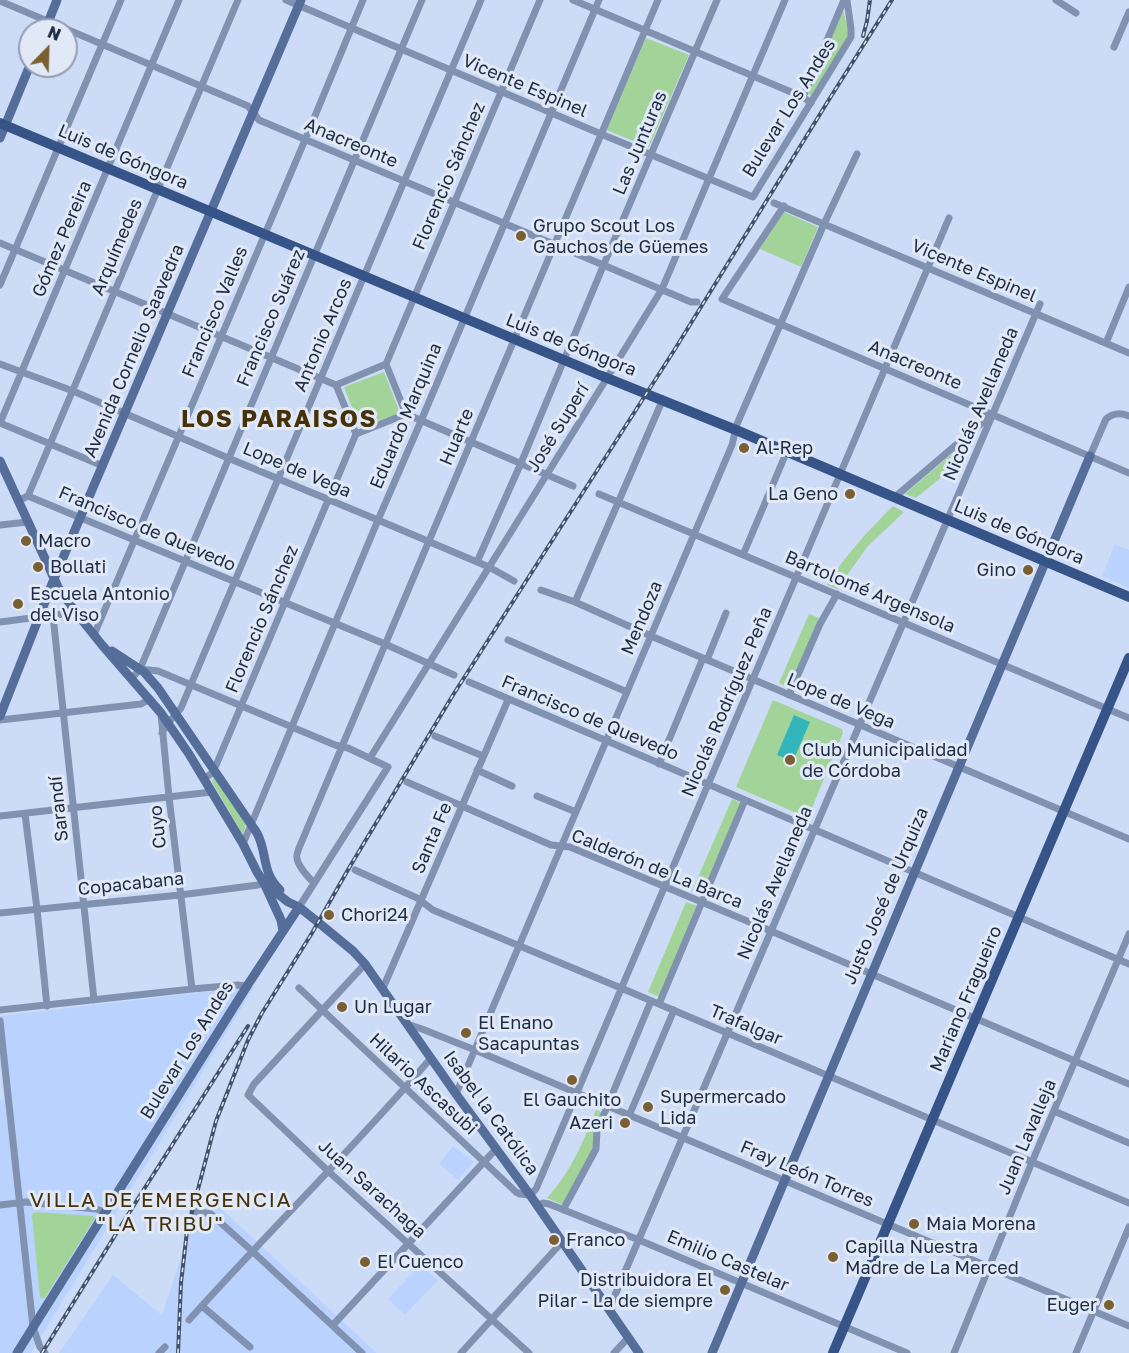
<!DOCTYPE html>
<meta charset="utf-8">
<style>
body{margin:0}
#map{position:relative;width:1129px;height:1353px;overflow:hidden;background:#cddcf6;font-family:"Golos Text",sans-serif}
canvas{display:block}
.north{position:absolute;left:18px;top:18px;width:60px;height:60px;box-sizing:border-box;background:#e1e9f6;border:2px solid #939daf;border-radius:50%;rotate:23deg;font-size:16px;font-weight:700;line-height:24px;text-align:center;color:#1d2c44}
.north::after{content:'';display:block;margin:auto;width:21px;height:27px;background:#795f31;clip-path:polygon(50% 0,100% 100%,50% 72%,0 100%)}
</style>
<div id="map">
<canvas width="1129" height="1353"></canvas>
<div class="north">N</div>
</div>
<script>
const ctx = document.querySelector('canvas').getContext('2d');
ctx.lineJoin = 'round';
function paint(path, color) {
  ctx.fillStyle = color;
  ctx.fill(path, 'evenodd');
}
function stroke(path, color, width, dash) {
  ctx.strokeStyle = color;
  ctx.lineWidth = width;
  ctx.lineCap = dash ? 'butt' : 'round';
  ctx.setLineDash(dash || []);
  ctx.stroke(path);
}
function write(font, color, halo, rows, align = 'center') {
  ctx.font = font + ' "Golos Text",sans-serif';
  ctx.lineWidth = 6;
  ctx.setLineDash([]);
  ctx.textBaseline = 'middle';
  ctx.strokeStyle = halo;
  ctx.fillStyle = color;
  for (const [text, x, y, turn = 0] of rows) {
    ctx.save();
    ctx.translate(x, y);
    ctx.rotate((+turn || 0) * Math.PI / 180);
    ctx.textAlign = isNaN(turn) ? turn : align;
    if (halo) ctx.strokeText(text, 0, 0);
    ctx.fillText(text, 0, 0);
    ctx.restore();
  }
}
paint(new Path2D(`
 M1115,544l14,6v38l-27,-12z
 M255,986l-224,367h-31v-253l4,-1 -4,-35v-48z
 M453,1146l21,16 -16,18 -19,-16z
 M203,1192l174,161h-318l54,-78 49,40z
 M420,1265l18,15 -33,35 -17,-16z`), '#bad3fe');
paint(new Path2D(`
 M843,10l7,27 -38,58h-3v-4z
 M646,38l43,17 -40,92 -43,-17z
 M784,212l34,15 -17,40 -41,-18z
 M384,372l16,41 -40,15 -16,-41z
 M975,434l-10,24 -49,40 -11,-4z
 M893,506l11,6 -36,34 -31,43 -10,-4c18,-30 41,-54 66,-79z
 M809,614l10,4 -30,70 -10,-5z
 M773,700l69,29 1,4 -34,82 -3,2 -70,-30z
 M214,776l33,45 -4,14 -31,-53z
 M732,799l12,5 -39,92 -13,-5z
 M686,902l14,5 -38,91 -14,-6z
 M596,1110l8,3 -8,30 -31,63 -18,-8c24,-26 36,-56 49,-88z
 M36,1212l57,4 2,2 -51,81 -4,-2 -8,-81 1,-3z`), '#a2d499');
paint(new Path2D(`
 M794,715l16,7 -17,39 -16,-6z`), '#33b5bc');
stroke(new Path2D(`
 M286,0l315,134 152,63 98,-160v-8l-4,-29
 M573,0l230,97 8,6
 M1056,0l20,13
 M0,1l248,105 11,14 432,182h6
 M1114,47l15,-35
 M803,97l41,-97
 M774,203l355,150
 M784,206l-62,93 407,174
 M0,243l336,142
 M0,285l121,-285
 M1106,343l23,-56
 M0,364l73,27 155,67 150,62 111,47 25,14
 M336,385l50,-21
 M336,385l20,49
 M406,414l-20,-50 154,-364
 M406,414l167,72
 M0,423l179,-423
 M0,423l103,43
 M1090,456l16,-37c7,-6 14,-7 23,-3
 M599,494l530,224
 M28,496l357,148 69,31
 M895,497l95,-81
 M18,501l10,-5 210,-496
 M0,525l28,-3
 M743,555l44,-104
 M477,562l44,-99 83,-199 113,-264
 M541,590l34,12 76,34 478,203
 M575,602l88,-203
 M53,616l41,384
 M0,622l62,-8 12,-4
 M94,635l211,-495 58,-140
 M508,640l119,52
 M707,660l19,-47
 M140,669l18,2 177,74 13,3 40,19 -89,140
 M132,678l8,-9 282,-669
 M469,682l660,282
 M789,695l31,-71 17,-30
 M161,714l8,83 23,192
 M0,720l141,-16 9,-5
 M162,733l6,-10 13,-15 300,-708
 M435,736l48,20
 M370,758l237,-380 55,-89 123,-289
 M659,764l44,-106
 M477,770l35,16
 M204,779l8,-6 5,-10 139,-329 50,-20
 M407,782l144,63 19,2 201,84 358,153
 M537,796l39,16
 M25,814l12,95 10,97
 M0,816l212,-24
 M243,844l135,-324 43,-99 178,-421
 M355,870l62,28 16,12 188,78 508,215
 M314,883c-6,-6 -16,-16 -17,-25 -1,-2 1,-7 2,-10l359,-848
 M0,913l180,-18 78,-10 6,-2
 M365,964l-111,120 -6,11 80,76 201,182
 M299,988l217,204 4,2 10,1 6,-6 413,-971
 M383,988l125,-288
 M659,1004l86,-204
 M0,1010l192,-21 45,-4 10,1
 M0,1021l33,306 7,20 5,6
 M407,1024l15,5 53,21 654,276
 M456,1094l276,-649 5,-21 87,-200 33,-70
 M1054,1111l75,32
 M629,1116l45,-106
 M0,1205l26,-3 70,7 9,3
 M536,1205l7,-2 6,1 90,36 268,113
 M563,1210l33,-61 1,-18 54,-130
 M193,1211l18,3 41,37 110,102
 M202,1306l48,41
 M609,1309l431,-1005
 M189,1320c79,-88 165,-172 242,-262
 M333,1325l163,-176
 M159,1353l6,-6
 M461,1353l101,-111
 M614,1353l14,-15
 M954,1353l78,-191 97,-228
 M1076,1353l53,-126`), '#8192b0', 7);
stroke(new Path2D(`
 M45,30l12,-30
 M0,138l30,-73
 M0,461l58,126 16,23 28,35 59,68 28,41 54,90 14,28 7,11 17,37 2,11
 M112,651l32,21 14,16 99,145c11,21 4,39 23,57
 M0,716l54,-137 247,-579
 M264,883l24,19 11,5 20,16 34,28 12,13 91,130 74,101 109,158
 M17,1353l230,-367 52,-79
 M712,1353l378,-897`), '#556e99', 9);
stroke(new Path2D(`
 M0,123l464,195 143,60 129,52 393,167
 M833,1353l296,-695`), '#365488', 10);
const rail = new Path2D(`
 M863,36l4,-15 3,-21
 M42,1353l97,-156 109,-171
 M178,1353l3,-70 6,-52 29,-110 32,-81 14,-27 50,-80 37,-65 104,-173 222,-346 155,-251 62,-98`);
stroke(rail, '#43526b', 4);
stroke(rail, '#e1e9f6', 1.5, [4.5]);
for (const [x, y, r, color] of [
 [521,236,6,"#795f31"],
 [744,448,6,"#795f31"],
 [850,494,6,"#795f31"],
 [26,541,6,"#795f31"],
 [38,567,6,"#795f31"],
 [1028,570,6,"#795f31"],
 [18,604,6,"#795f31"],
 [790,760,6,"#795f31"],
 [329,915,6,"#795f31"],
 [342,1007,6,"#795f31"],
 [466,1033,6,"#795f31"],
 [572,1080,6,"#795f31"],
 [648,1107,6,"#795f31"],
 [625,1123,6,"#795f31"],
 [914,1224,6,"#795f31"],
 [554,1240,6,"#795f31"],
 [833,1257,6,"#795f31"],
 [365,1262,6,"#795f31"],
 [725,1290,6,"#795f31"],
 [1109,1305,6,"#795f31"]
]) {
  const dot = new Path2D();
  dot.arc(x, y, r, 0, 2 * Math.PI);
  ctx.fillStyle = color;
  ctx.fill(dot);
  stroke(dot, '#e1e9f6', 2);
}
write('18px', '#1d2c44', '#e1e9f6', [
 ["Vicente Espinel",525,86,23],
 ["Bulevar Los Andes",789,108,-58],
 ["Anacreonte",351,143,23],
 ["Las Junturas",640,143,-67],
 ["Luis de Góngora",123,157,23],
 ["Florencio Sánchez",449,176,-67],
 ["Gómez Pereira",62,239,-67],
 ["Arquímedes",117,247,-67],
 ["Vicente Espinel",974,271,23],
 ["Francisco Valles",215,312,-67],
 ["Francisco Suárez",271,318,-67],
 ["Antonio Arcos",323,335,-67],
 ["Luis de Góngora",571,345,22],
 ["Avenida Cornelio Saavedra",134,351,-67],
 ["Anacreonte",915,365,23],
 ["Nicolás Avellaneda",981,404,-67],
 ["Eduardo Marquina",406,416,-67],
 ["José Superí",558,428,-58],
 ["Huarte",457,437,-67],
 ["Lope de Vega",297,470,23],
 ["Francisco de Quevedo",147,529,23],
 ["Luis de Góngora",1019,532,23],
 ["Bartolomé Argensola",870,592,23],
 ["Mendoza",642,618,-67],
 ["Florencio Sánchez",262,619,-67],
 ["Lope de Vega",841,701,23],
 ["Nicolás Rodríguez Peña",727,702,-67],
 ["Francisco de Quevedo",590,718,23],
 ["Sarandí",59,809,-96],
 ["Cuyo",158,827,-96],
 ["Santa Fe",432,838,-67],
 ["Calderón de La Barca",657,869,22],
 ["Nicolás Avellaneda",775,883,-67],
 ["Copacabana",131,884,-6],
 ["Justo José de Urquiza",886,896,-67],
 ["Mariano Fragueiro",966,999,-67],
 ["Trafalgar",746,1025,23],
 ["Bulevar Los Andes",187,1050,-58],
 ["Hilario Ascasubi",423,1084,43],
 ["Isabel la Católica",491,1113,54],
 ["Juan Lavalleja",1027,1137,-67],
 ["Fray León Torres",807,1174,23],
 ["Juan Sarachaga",372,1189,42],
 ["Emilio Castelar",728,1261,23]
]);
write('18px', '#1d2c44', '#e1e9f6', [
 ["Grupo Scout Los",533,226],
 ["Gauchos de Güemes",533,247],
 ["Al-Rep",756,448],
 ["La Geno",838,494,"right"],
 ["Macro",38,541],
 ["Bollati",50,567],
 ["Gino",1016,570,"right"],
 ["Escuela Antonio",30,594],
 ["del Viso",30,615],
 ["Club Municipalidad",802,750],
 ["de Córdoba",802,771],
 ["Chori24",341,915],
 ["Un Lugar",354,1007],
 ["El Enano",478,1023],
 ["Sacapuntas",478,1044],
 ["Supermercado",660,1097],
 ["Lida",660,1118],
 ["El Gauchito",572,1100,"center"],
 ["Azeri",613,1123,"right"],
 ["Maia Morena",926,1224],
 ["Franco",566,1240],
 ["Capilla Nuestra",845,1247],
 ["Madre de La Merced",845,1268],
 ["El Cuenco",377,1262],
 ["Distribuidora El",713,1280,"right"],
 ["Pilar - La de siempre",713,1301,"right"],
 ["Euger",1097,1305,"right"]
], 'left');
ctx.letterSpacing = '1.5px';
write('21px', '#45320b', '#e1e9f6', [
 ["VILLA DE EMERGENCIA",161,1200],
 ["\"LA TRIBU\"",161,1224]
]);
ctx.letterSpacing = '0px';
ctx.letterSpacing = '1.5px';
write('bold 24px', '#45320b', '#e1e9f6', [
 ["LOS PARAISOS",279,419]
]);
ctx.letterSpacing = '0px';
</script>
